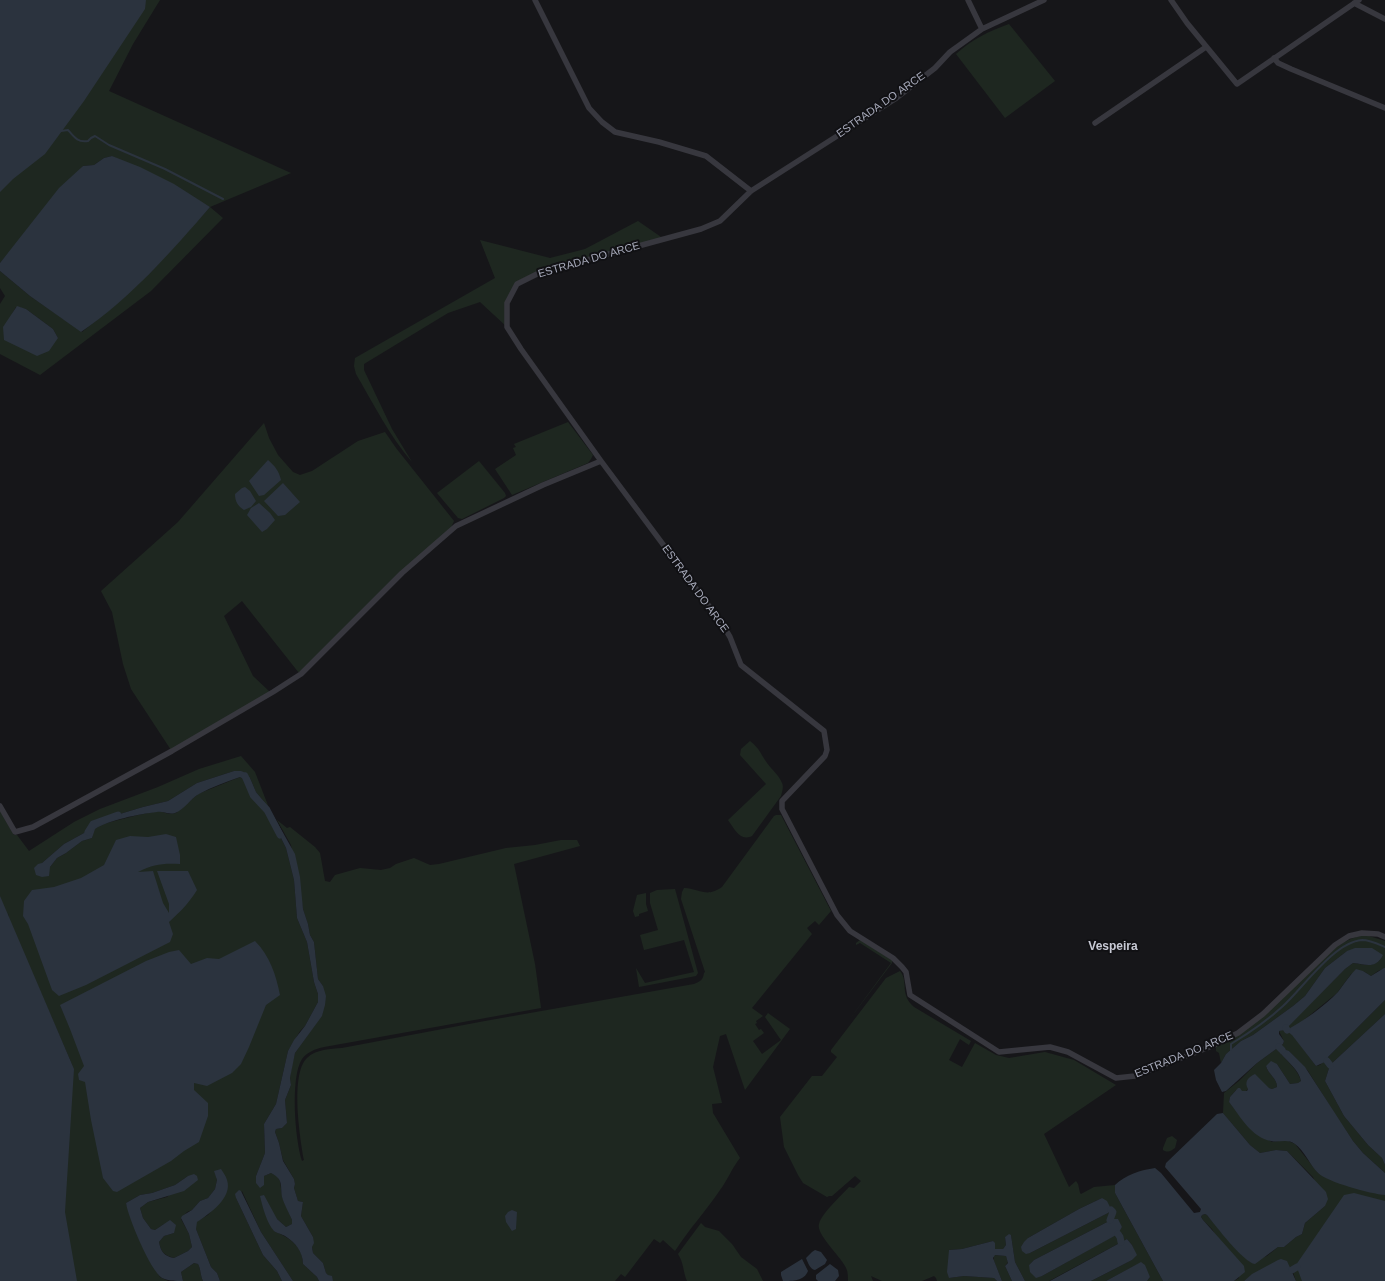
<!DOCTYPE html>
<style>
body{margin:0}
canvas{display:block;background:#161619}
</style>
<canvas width="1385" height="1281"></canvas>
<script>
const ctx = document.querySelector('canvas').getContext('2d');
ctx.lineJoin = 'round';
function paint(path, color) {
  ctx.fillStyle = color;
  ctx.fill(path, 'evenodd');
}
function stroke(path, color, width, dash) {
  ctx.strokeStyle = color;
  ctx.lineWidth = width;
  ctx.lineCap = dash ? 'butt' : 'round';
  ctx.setLineDash(dash || []);
  ctx.stroke(path);
}
function write(font, color, halo, rows, align = 'center') {
  ctx.font = font + ' Arial,sans-serif';
  ctx.lineWidth = 4;
  ctx.setLineDash([]);
  ctx.textBaseline = 'middle';
  ctx.strokeStyle = halo;
  ctx.fillStyle = color;
  for (const [text, x, y, turn = 0] of rows) {
    ctx.save();
    ctx.translate(x, y);
    ctx.rotate((+turn || 0) * Math.PI / 180);
    ctx.textAlign = isNaN(turn) ? turn : align;
    if (halo) ctx.strokeText(text, 0, 0);
    ctx.fillText(text, 0, 0);
    ctx.restore();
  }
}
paint(new Path2D(`
 M89,0h71l-27,44 -24,47 182,82 -81,34 13,11 -72,73 -111,84 -40,-21v-50l5,-8 -5,-8v-17l30,25 52,36 38,-31 32,-30 58,-64 -98,-51 -8,2 -10,7 -11,1 -83,97v-172zM16,307l10,2 27,20 5,9 -46,-24z
 M1009,24l46,57 -50,37 -49,-64c17,-15 31,-22 53,-30z
 M638,221l26,18 -125,34 -22,11 -10,19v24l-27,-25 -32,11 -84,51v6l28,59 20,33c-23,-27 -38,-57 -56,-88l-2,-8 1,-8 140,-80 -15,-38 70,18 35,-9z
 M568,422l25,33 -2,4 -3,4 -76,32 -17,-26 21,-14 -3,-7 3,-1 -2,-3z
 M264,423l5,15 9,17 15,17 7,3 12,-4 46,-30 27,-9 11,16 58,73 -5,11 -150,141 -57,-72 -18,15 29,60 17,16 -99,58 -40,-61 -8,-25 -11,-52 -11,-21 77,-69z
 M479,461l26,32 1,3 -2,2 -42,21 -4,-1 -21,-25z
 M750,741c10,8 10,12 17,22 5,7 12,12 15,20 2,4 0,9 -1,13l-29,40c-12,6 -18,-8 -24,-16l38,-36 -26,-29 1,-6z
 M241,756l14,16 14,36 -13,-16 -6,-14 -16,-7 -37,12 -29,18 -25,6 -33,10 -17,7 -9,9 -20,11 -22,19 8,4 7,-9 9,-5 16,-12 10,-3 2,-9 9,-5 35,-9 21,-4 10,3 7,-1 22,-19 42,-17 8,5 5,13 14,15 19,38 8,32 3,38 10,24 7,40 4,12v8l-13,24 -5,5 -12,20 -12,53 -12,20 1,29 -9,23 8,9v-9l7,-3 6,3 3,5 2,15 10,24v4l-6,3 -9,-8 -3,12c14,6 29,15 29,33l14,13 2,4h-26l-32,-49 -19,-41 -6,7 27,57 14,16 5,10h-62l-3,-8 -6,-6 -15,-38v-7l12,-7 18,-22 -11,-22 2,9 -2,9 -7,9 -8,3 -8,9 -5,2 -6,7 8,15 3,13 -4,4 -14,7c-10,-3 -13,-6 -15,-16l5,-6 10,-3 -10,-9 -9,6 -4,-1 -8,-11 -3,-10 8,-6 19,-5 21,-21 -13,9 -23,8 -12,2 -14,8 23,56 11,18 8,4h-168v-470l14,24h3l12,16 45,-29 26,-13 58,-22 41,-18zM9,913v7l65,149 -67,-139z
 M776,815h5l50,96 -12,14 -4,-4 -8,7 5,6 -60,74 11,8 -7,5 1,2 -2,1 4,6 2,-1 3,4 -11,8 9,13 19,-14 -16,-23 3,-4 22,16 -45,61 -19,-56 -6,2 -7,31 9,36 -10,1 1,9 27,45c-8,10 -12,21 -20,32 -14,21 -31,39 -45,61l-12,-11 -3,3 -6,-4 -29,38 -4,-3 -6,7h-282l-7,-8 -3,-10 -10,-10 -1,-6 1,-10 -12,-21 2,-14 -5,-1 -4,-13 1,-4 -1,-5 -11,-19 -4,-17 -4,-11 1,-3 6,-1 5,-5 -2,-23 6,-15 -1,-7 2,-13 3,-12 27,-38 1,-29 -5,-7 -4,-37 -4,-7 -2,-11 -5,-15 -12,-64 -14,-25 10,8 3,-1 25,20 5,6 5,28 5,1 5,-7 25,-7 21,2 9,-2 6,-4 18,-6 16,7 9,-1 67,-16 29,-3 26,-5h16l3,6 -66,18 21,100 6,44 -217,39c-9,2 -17,5 -22,12 -12,18 -7,81 0,102l2,-1c-4,-22 -14,-86 3,-102 9,-9 24,-9 35,-10l143,-27 209,-37c7,-3 9,-4 10,-11l1,-1 -24,-73 1,-7 2,-4c17,1 22,10 38,-1l52,-71z
 M675,889l23,84 -2,3 -57,11 -3,-19 9,15 49,-11 -10,-32 -40,10 -4,-15 18,-5 -8,-27v-10l7,-3z
 M646,893v11l2,7 -9,3v2l-4,1 -2,-6 4,-16z
 M1366,935l19,6v27l-7,3 -7,5 -8,-5 -12,3 -14,19 -27,22 -15,12 -6,2 1,5h2l24,32 4,-1 65,-65v14l-55,51 -5,16 19,35 24,29 14,13 3,7v8l-22,-20 -10,-12 -20,-30 -25,-40 -19,-20 -8,3c7,8 17,16 20,27l-3,2 -8,1 -13,-20 -11,2c2,8 11,12 11,21l-5,2 -3,-1 -21,1 -3,3 -9,-2 -6,7 -1,5 23,28 20,12 14,-2 9,4 23,29 7,4 16,6 44,12v86h-89l-3,-9c-23,-2 -30,-7 -49,9h-10l5,-3 -27,-49 -9,-9 -2,-3 1,-2 3,-1 2,1 26,31 17,16 17,-6 11,-9h6l12,-10 6,-3 3,-11 20,-17 -12,-29 -26,-26 -11,-1 -16,3 -10,-8 -27,-32 1,-20 15,-12 18,-18 26,-19 1,-3 -5,-10 6,-2 60,-60 8,-6c10,1 19,5 27,-3l-33,-9 -22,17 -20,28 -12,10 -40,29 -12,6 -15,13 -5,9 -2,-10 -3,-2v-4l23,-12 97,-88c10,-7 18,-10 30,-12z
 M860,940l32,20v3l-43,57 42,-57 -31,-20 -4,2v-2z
 M900,971c9,11 -1,23 14,36l57,34 -2,4 -9,-6 -11,21 13,7 13,-24 21,12 13,3 36,-6 29,8 42,25 -72,49 25,53 7,-6 2,3 2,9 1,1 13,-7 21,-2v8l48,88h-16l3,-4 -14,-12 -30,16h-15l41,-21 4,-5 -4,-10 -5,-6 -78,42h-24l-10,-19 -4,-27 -6,2 1,8 -3,4h-8l-2,-8 -31,8 -13,1v28l15,-2 30,2 3,3h-60l-1,-3 -2,-2 -12,5h-40l-11,-5 2,5h-25c0,-6 0,-10 -3,-15 -5,-10 -29,-32 -26,-42 3,-11 22,-28 30,-37l5,1 7,-7 -6,-5 -23,20h-3l-2,1 -24,-14 -5,-8 -14,-28 -4,-30 32,-41h10l15,-19 -6,-5v-2l55,-72zM1102,1198l8,13 -2,2 -78,40 -2,-15 51,-29zM1113,1219l9,8 -5,7 -75,42 -13,-11 5,-5z
 M1172,1136l5,4 -2,8c-4,3 -7,5 -12,2v-2l4,-10z
 M701,1223l4,4 14,4 13,13 9,13 16,12 6,12h-76c-4,-9 -3,-18 -9,-27z
 M994,1255l12,1 2,6 -3,4 7,15h-10l-8,-20z
 M194,1263l4,1c3,5 2,11 5,17h-20l-2,-9z`), '#1e2720');
paint(new Path2D(`
 M0,0h146l-1,9 -61,92 -39,53 -32,25 -13,13z
 M112,156l28,11 34,17 36,23c-39,45 -79,91 -129,125l-51,-36 -30,-25v-8l59,-75 24,-22 11,-1 10,-7z
 M17,306l9,3 27,20 5,9 -9,13 -12,5 -33,-16 -1,-13z
 M268,460c7,6 11,11 13,20l-17,15 -5,1 -10,-15z
 M283,483l17,19 -15,13 -7,1 -14,-15z
 M245,487l5,4 6,10 -5,6 -7,3c-6,-4 -9,-8 -9,-16l7,-6z
 M259,503l11,10 5,7 -8,9 -5,3 -15,-17 4,-7z
 M234,771h7l5,2 4,5 6,14 13,16 26,46 5,23 3,32 5,15 2,11 4,7 4,37 5,7 3,10 -1,9 -3,11 -27,37 -5,25 1,7 -6,15 2,23 -5,5 -6,1 -1,3 4,11 4,18 11,18 1,5 -1,4 4,13 5,1 -2,14 12,21 1,6 -2,4 1,6 10,10 3,10 2,2 4,1 1,5h-14l-2,-4 -14,-13c0,-12 -8,-22 -18,-28 -3,-2 -9,-3 -11,-5 -7,-7 -12,-26 -14,-35l4,-1 13,24 9,8 6,-3v-4c-3,-7 -8,-16 -10,-23 -2,-12 2,-17 -11,-24l-7,3v9l-4,3 -4,-5v-7l9,-23 -1,-29 12,-20 12,-53 6,-11 11,-14 13,-24v-8l-4,-12 -7,-40 -10,-24 -3,-38 -8,-32 -19,-38 -14,-15 -5,-13 -8,-5c-14,5 -28,10 -41,17 -8,4 -15,16 -24,19 -7,2 -12,-2 -18,-1 -18,2 -48,8 -62,17l-3,9 -10,3 -16,12 -9,5 -7,9 -1,9 -7,1 -6,-2 -2,-7 4,-4 4,-1 22,-19 20,-11 9,-9 17,-7 33,-10 25,-6 29,-18z
 M166,834l10,3 4,18v9c-17,-1 -26,0 -42,8l15,-1 10,32 6,10v-9l-12,-33h31l9,19c-8,13 -17,22 -28,32l4,12 -3,8 -84,43 -27,11 -7,-6 -24,-66 -5,-8 1,-15 8,-11 22,-3 27,-9 23,-13 12,-25 14,-4 18,1z
 M0,896l74,173 -9,143 12,69h-77z
 M255,941c15,15 21,34 25,54l-14,10 -17,42 -8,17 -9,9 -25,13 -13,-3v7l14,13v13l-9,26 -15,9 -13,10 -54,31 -4,-1 -10,-13 -12,-58 -6,-38 -6,-2 -1,-6 6,-8 -14,-37 -10,-24 86,-44 23,-9 10,-2 12,14 16,-6 12,1z
 M1355,948h17l11,7c-8,15 -17,9 -30,8l-8,6 -60,61 -6,1v3l5,7 -1,3 -26,19 -31,28 -4,1 -6,-12 -2,-10 7,-7 5,-9 15,-13 12,-6 40,-29 12,-10 20,-28 22,-17z
 M1384,968h1v32l-57,57 -1,4 -11,5 -24,-31 -4,-3 -1,-2c16,-9 38,-24 51,-38 6,-8 11,-16 18,-23l7,2 8,5z
 M1385,1014v151l-3,-7 -14,-13 -24,-29 -19,-35 5,-16z
 M1283,1049l6,2 16,16 48,74 10,12 22,20v22c-14,-1 -58,-13 -67,-22 -8,-8 -14,-23 -23,-29 -8,-6 -16,-1 -24,-3 -19,-3 -31,-25 -42,-39l1,-5 8,-9h2l2,3h5l1,-2c-4,-7 0,-12 7,-15l14,14 3,1 5,-2c0,-9 -9,-13 -11,-21l5,-5 6,3 13,20 8,-1 3,-2c-2,-11 -13,-19 -20,-27l-1,-1z
 M1223,1113l27,32 10,8 16,-3 11,1 39,41 2,7 -3,7 -20,17 -3,11 -6,3 -12,10h-6l-23,17c-11,-1 -40,-39 -48,-49l-2,-1 -3,1 -1,2 2,3 41,46 1,6 -11,9h-71l-48,-88v-8c10,-10 26,-15 40,-17l6,5 33,40 6,-1 1,-3 -36,-42 1,-4 51,-49z
 M221,1169c2,3 5,7 6,11 6,18 -18,34 -30,42l-1,7 15,38 6,6 3,8h-17c-3,-6 -2,-12 -5,-17l-4,-1 -13,9 2,9c-8,0 -14,0 -21,-3 -12,-8 -34,-61 -36,-75l14,-8 12,-2 23,-8 13,-9 6,-2 3,2 1,4 -14,11 -36,11 -8,6 3,10 8,11 4,1 15,-10 6,5 -2,8 -10,3 -5,6c2,10 5,14 15,16l14,-7 4,-4 -3,-13 -8,-16 1,-2 10,-6 8,-9 8,-3 7,-9 2,-9 -3,-9z
 M239,1190l2,1 20,41 32,49h-11l-5,-10 -14,-16 -27,-57 -1,-4z
 M1354,1193l31,8v80h-83l-6,-16 2,-3 46,-67z
 M1102,1198l5,3 4,8 -3,4 -78,40 -4,1 -4,-3 -1,-4 3,-5 4,-4 51,-29z
 M512,1210l5,2 -1,17 -4,2 -6,-9 -1,-6 3,-4z
 M1113,1219h5l4,8 -4,7 -76,42 -6,2 -6,-6 -1,-7 5,-5z
 M1009,1234l2,1 4,27 10,19h-13l-7,-15 3,-3 -2,-7 -11,-1 -2,3 9,23h-5l-3,-3 -30,-2 -15,2 -2,-6 2,-22 13,-1 31,-8 2,2v6h8l3,-4 -1,-8z
 M1127,1239l5,6 5,10 -5,5 -41,21h-41z
 M815,1250l6,2 6,8 -2,4 -10,6c-5,-1 -7,-7 -9,-12l6,-6z
 M802,1259l6,12c-4,10 -15,10 -25,10l-2,-6v-3z
 M1281,1259l6,2 9,20h-52l8,-7 26,-14z
 M1141,1262l4,3 5,12 -3,4h-41z
 M830,1264l8,6 1,6 -4,5h-17l-2,-2v-4z`), '#2b333e');
stroke(new Path2D(`
 M61,131l7,-1c6,7 10,13 20,11l3,-3 4,-2 14,9 56,24 58,30
 M1231,1050v-6c18,-11 36,-23 52,-38 20,-18 51,-64 79,-66 8,0 16,4 23,7`), '#2b333e', 2);
stroke(new Path2D(`
 M245,776l8,19 14,15 13,25
 M88,832l5,-8 25,-9
 M1286,1028l1,2
 M1279,1047l3,3
 M1327,1061l3,4
 M1110,1220l3,-8 -2,-2
 M1118,1234l2,3 1,5
 M1292,1270l5,-3`), '#2b333e', 7);
stroke(new Path2D(`
 M535,0l54,108 13,14 13,10 44,10 47,14 45,35
 M968,0l14,29
 M1044,0l-62,29 -32,23 -15,16 -40,31 -144,92 -31,30 -19,8 -162,44 -22,11 -10,19v24l14,22 80,112 122,164 7,12 11,28 83,66 3,19 -2,6 -43,45v8l55,106 13,16 43,27 9,9 4,5 4,23 89,57 51,-5 18,5 48,26 19,-2 77,-30 26,-13 25,-19 72,-69 14,-9 13,-3 16,1 7,3
 M1171,0l16,23 50,61 122,-84
 M1354,3l31,16
 M1274,58l4,5 13,6 94,39
 M1095,123l111,-76
 M0,806l15,26 18,-5 139,-76 101,-59 28,-18 101,-101 54,-47 87,-41 58,-24`), '#37373e', 5.5);
write('11px', '#a7aaba', '#111114', [
 ["ESTRADA DO ARCE",881,105,-35],
 ["ESTRADA DO ARCE",589,260,-16],
 ["ESTRADA DO ARCE",695,589,54],
 ["ESTRADA DO ARCE",1184,1055,-22]
]);
write('bold 12px', '#c8cad5', '#111114', [
 ["Vespeira",1113,947]
]);
</script>
